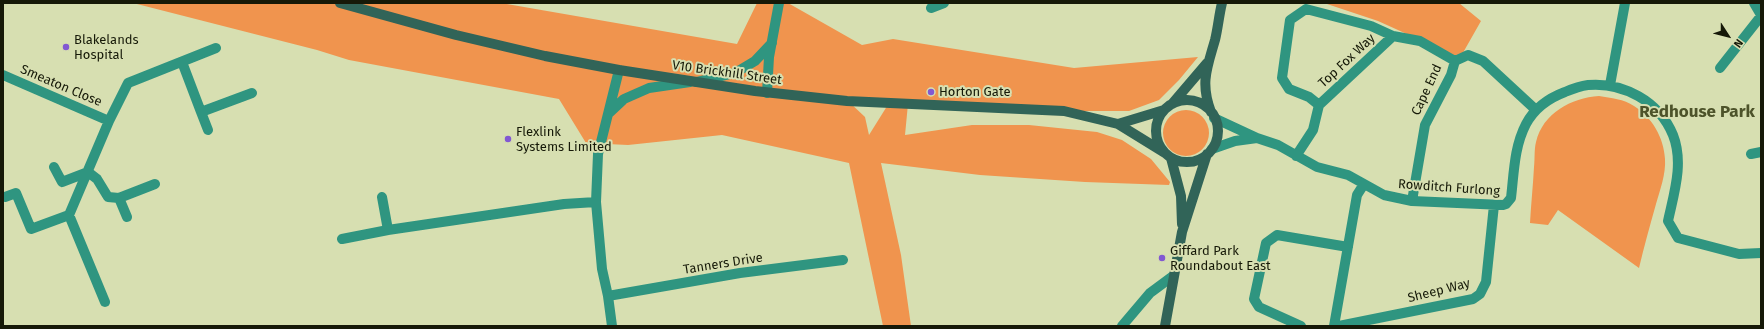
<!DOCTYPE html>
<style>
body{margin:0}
#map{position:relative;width:1764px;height:329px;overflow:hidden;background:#d7dfb1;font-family:"Fira Sans",sans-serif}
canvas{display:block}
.frame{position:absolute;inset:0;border:4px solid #161908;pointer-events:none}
.north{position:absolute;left:1708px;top:16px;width:40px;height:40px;-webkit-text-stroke:3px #d7dfb1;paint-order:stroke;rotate:126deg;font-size:11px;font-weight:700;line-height:16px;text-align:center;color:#161908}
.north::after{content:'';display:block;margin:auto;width:14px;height:18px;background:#161908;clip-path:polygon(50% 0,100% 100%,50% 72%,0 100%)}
</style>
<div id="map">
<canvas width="1764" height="329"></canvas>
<div class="frame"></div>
<div class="north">N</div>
</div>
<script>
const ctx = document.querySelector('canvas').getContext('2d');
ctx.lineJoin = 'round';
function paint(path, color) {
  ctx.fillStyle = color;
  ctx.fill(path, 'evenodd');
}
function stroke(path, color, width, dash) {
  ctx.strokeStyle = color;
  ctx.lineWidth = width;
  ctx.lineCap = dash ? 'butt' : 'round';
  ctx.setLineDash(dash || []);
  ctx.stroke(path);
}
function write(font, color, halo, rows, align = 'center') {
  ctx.font = font + ' "Fira Sans",sans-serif';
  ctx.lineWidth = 4;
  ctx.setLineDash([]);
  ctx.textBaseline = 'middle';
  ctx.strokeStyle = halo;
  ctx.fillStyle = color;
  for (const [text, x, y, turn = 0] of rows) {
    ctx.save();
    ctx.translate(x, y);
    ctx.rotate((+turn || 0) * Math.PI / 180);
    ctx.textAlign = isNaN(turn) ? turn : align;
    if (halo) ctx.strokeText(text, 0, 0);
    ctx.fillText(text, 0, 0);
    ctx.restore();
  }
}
paint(new Path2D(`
 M133,3h368l236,41 20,-41h31l74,42 31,-6 181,29 124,-11 -19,23 -20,20 -30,11h-65l-156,-7 -3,31 67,-10h57l68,7 25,8 29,19 19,23 -1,3 -84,-3 -105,-7 -99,-12 20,92 10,71h-28l-34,-163 -127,-28 -94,10 -42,-2 -27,-44 -210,-39 -32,-10zM848,101l41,2 -20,32 -4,-18z
 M1324,3h135l22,18 -21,37 -82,-37z
 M1599,96c12,2 25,3 35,10 18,11 30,32 31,53 1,15 -5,31 -9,45 -6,21 -12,43 -17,64l-81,-58 -10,15 -18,-2c1,-19 3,-37 4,-56 1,-8 0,-17 2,-25 7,-29 35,-44 63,-46z
 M1163 133a23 23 0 1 1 46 0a23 23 0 1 1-46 0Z`), '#f0944e');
stroke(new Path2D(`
 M1754,3l7,12
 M931,8l13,-5
 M182,62l19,50 51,-19
 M1720,68l41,-52
 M3,75l106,46 -40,94 -38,14 -15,-36 -11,4
 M696,82l39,-9 20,-12 17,-18
 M1610,85l15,-82
 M767,93l2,-36 10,-54
 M1319,105l74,-69
 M201,112l7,18
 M609,113l15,-14 25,-11 41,-6
 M1214,118l43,20 21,7 39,22 31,8 36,20 28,6 91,4 3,-1 5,-6c3,-25 3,-51 15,-74 8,-15 23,-26 39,-32 7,-3 15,-6 23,-7 35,-3 71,16 85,50 11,28 1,58 -5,86l10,17 61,16 22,-1
 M109,121l19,-38 88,-35
 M1212,149l23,-8 22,-3
 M1751,154l10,-2
 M1296,156l17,-26 6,-25 -10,-8 -20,-8 -7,-11 8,-58 16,-11 65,17 22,10 27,5 35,20 13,-6 15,6 53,49
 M54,167l8,15 26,-10 9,7 11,18 11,1
 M382,197l6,33
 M1412,201l13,-76 26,-50 4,-14
 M596,202l2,-48 21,-84
 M69,215l36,87
 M127,217l-8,-19 36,-14
 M342,239l46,-9 176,-26 32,-2 6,67 6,27
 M612,326l-4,-30 132,-23 103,-13
 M1122,326l28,-33 23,-17
 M1301,326l-42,-19 -5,-8 12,-56 11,-8 71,12
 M1334,326l23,-131 7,-11
 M1339,326l134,-27 7,-5 6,-12 8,-77`), '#2f9580', 10);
stroke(new Path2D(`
 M340,3l116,32 89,21 74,14 136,21 92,10 217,10 54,13 47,29
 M1156 131a31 31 0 1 1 62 0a31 31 0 1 1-62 0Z
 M1172,104l35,-41
 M1211,112c-11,-29 -4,-44 4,-72 3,-12 4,-25 7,-37
 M1118,124l46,-14
 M1171,158l10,38 1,28
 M1165,326l17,-94 25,-78`), '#316458', 10);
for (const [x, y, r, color] of [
 [66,47,4,"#8258d2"],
 [931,92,4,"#8258d2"],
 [508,139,4,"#8258d2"],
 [1162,258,4,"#8258d2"]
]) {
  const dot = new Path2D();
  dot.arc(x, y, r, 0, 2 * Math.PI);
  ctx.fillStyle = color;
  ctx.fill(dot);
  stroke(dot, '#d7dfb1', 1.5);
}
write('13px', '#161908', '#d7dfb1', [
 ["Blakelands",74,40],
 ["Hospital",74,55],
 ["Horton Gate",939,92],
 ["Flexlink",516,132],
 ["Systems Limited",516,147],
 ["Giffard Park",1170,251],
 ["Roundabout East",1170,266]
], 'left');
write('13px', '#161908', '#d7dfb1', [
 ["Top Fox Way",1347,61,-43],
 ["V10 Brickhill Street",727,73,8],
 ["Smeaton Close",61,86,23],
 ["Cape End",1427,90,-65],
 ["Rowditch Furlong",1449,188,4],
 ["Tanners Drive",723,264,-9],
 ["Sheep Way",1439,291,-14]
]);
write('bold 17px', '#4d532a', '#d7dfb1', [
 ["Redhouse Park",1697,112]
]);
</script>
